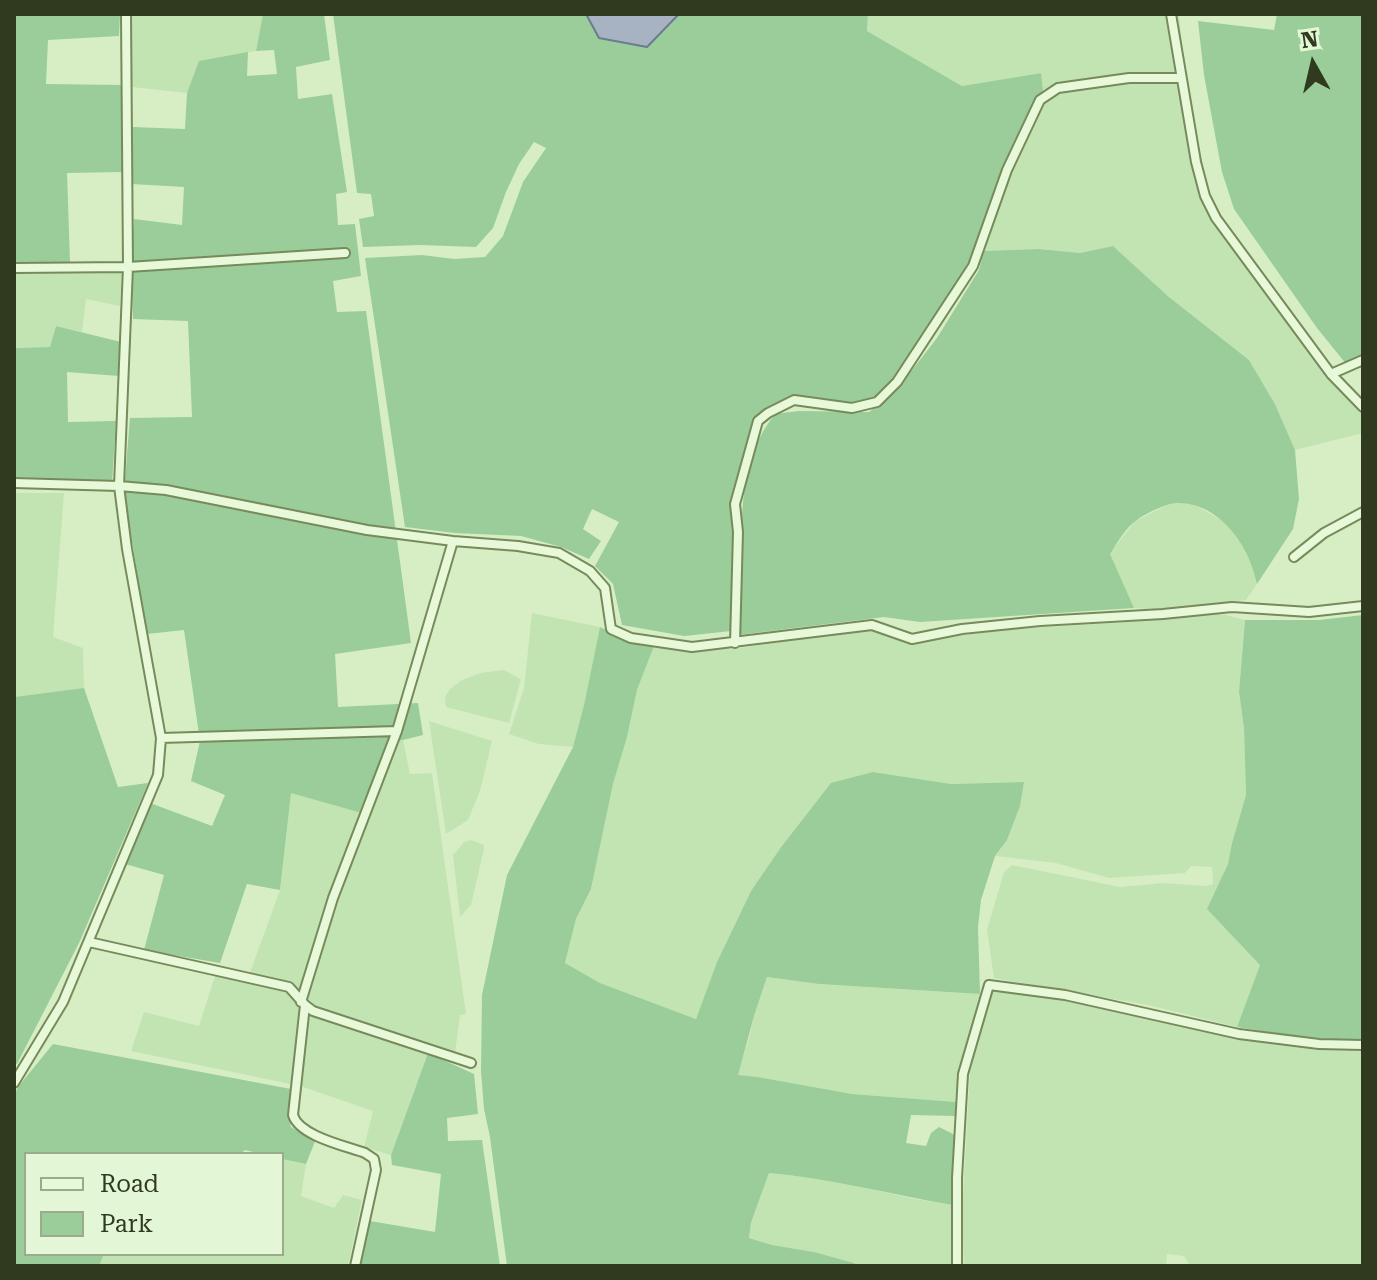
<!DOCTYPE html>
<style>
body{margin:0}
#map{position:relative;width:1377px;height:1280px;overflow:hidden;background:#d7eec5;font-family:"Roboto Serif",serif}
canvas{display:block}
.frame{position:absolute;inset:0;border:16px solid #303a1f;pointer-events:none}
.legend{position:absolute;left:24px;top:1152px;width:260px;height:104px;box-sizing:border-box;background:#e3f6d5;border:2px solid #9bab8c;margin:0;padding:10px 14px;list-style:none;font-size:24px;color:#303a1f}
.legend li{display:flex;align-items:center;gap:16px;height:40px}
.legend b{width:40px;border:2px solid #9bab8c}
.north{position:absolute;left:1273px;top:24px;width:80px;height:80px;-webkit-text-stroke:6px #e3f6d5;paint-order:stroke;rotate:352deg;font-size:22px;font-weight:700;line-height:32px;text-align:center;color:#303a1f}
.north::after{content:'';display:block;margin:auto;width:28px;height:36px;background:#303a1f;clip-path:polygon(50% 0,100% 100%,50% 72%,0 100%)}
</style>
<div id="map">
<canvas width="1377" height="1280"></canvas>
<div class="frame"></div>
<ul class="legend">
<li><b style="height:10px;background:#e7f9d9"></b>Road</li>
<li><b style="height:22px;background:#9acd99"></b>Park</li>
</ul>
<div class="north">N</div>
</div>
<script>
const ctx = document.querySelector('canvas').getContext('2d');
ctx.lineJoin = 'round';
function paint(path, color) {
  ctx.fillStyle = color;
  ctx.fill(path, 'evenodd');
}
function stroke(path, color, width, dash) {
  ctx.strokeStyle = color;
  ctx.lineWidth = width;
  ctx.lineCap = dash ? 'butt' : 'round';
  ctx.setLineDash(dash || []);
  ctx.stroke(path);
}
paint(new Path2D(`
 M131,14h132l-7,37 -56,10 -13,32 -55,-6z
 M868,14h311l6,59 -105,9 -37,8 -2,-17 -79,13 -95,-55z
 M1125,81l63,4 6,42 17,72 14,30 138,181v23l-68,17 -20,-46 -26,-44 -80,-63 -56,-51 -33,7 -41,-4 -55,2 7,-28 37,-95 15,-27 18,-9z
 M122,271l-2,35 -34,-7 -4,33 -26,-6 -6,21 -36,1v-76z
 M14,493h50l-11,144 30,11 1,40 -70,9z
 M1173,502l20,2 32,18 14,19 15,26 3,17 -11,16 -88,10 -24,-2 -25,-54 26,-33z
 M532,613l68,14 -16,78 -11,42 -34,-3 -30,-10 15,-46z
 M1208,613l18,2 19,5 -6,72 5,36 2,67 -14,48 -4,21 -9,22 41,79 -23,62 -89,-22 -154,-27 -7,-48 17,-58 8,-7 108,22 43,-4 42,3 8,-2 -1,-17 -21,-1 -6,7 -76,5 -53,-15 -61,-7 12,-16 13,-34 3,-24 -72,2 -78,-12 -122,119 -34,71 -21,57 -96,-36 -35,-20 11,-44 15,-30 22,-105 14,-47 10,-47 17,-44 36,4 43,-1 137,-20 38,13 104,-13 120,-7z
 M504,670l17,9 -12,44 -63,-16 -1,-10 5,-8 12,-9 18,-7z
 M429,721l63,20 -12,50 -12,29 -22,14z
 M403,740l7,34 22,-1 34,241 -6,1 -5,38 -27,-8v8l-37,102 -27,-8 9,-36 -73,-25 -169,-35 13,-39 55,14 16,-50 32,5 33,-91 11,-98 98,-51z
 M471,840l13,5v4l-13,56 -11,12 -7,-62 11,-13z
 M767,977l52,7 161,10 -17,63 -7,45 -104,-8 -94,-17 -21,-2 12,-37 5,-22z
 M992,989l76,11 170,39 49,6 76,5v216h-173l-6,-10 -17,-2 -1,12h-202l-2,-54 8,-141z
 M282,1159l24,5 -5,32 33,12 9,-13 19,5 -14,66h-249l5,-12h178z
 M769,1173l55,6 91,20 38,6v61h-96l-3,-3 -40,-11 -42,-7 -23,-7 2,-14z`), '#c2e4b3');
paint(new Path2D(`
 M14,14h106l-1,22 -71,4 -2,44 76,1v87l-55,1 3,89h-56z
 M263,14h61l6,46 -34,7 2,32 34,-5 15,98 -11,2 2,31 17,-1 6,52 -28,5 4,31 29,-1 45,332 -76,11 3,53 80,-4 5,32 -20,5 -14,1 -27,72 -71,-20 -11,97 -33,-6 -27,79 -76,-13 20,-75 -39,-11 25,-61 62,23 13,-31 -34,-14 9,-40 -16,-111 -37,4 -23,-142 6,-74 62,-1 -4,-96 -55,-2 -2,-47 3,-53 48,6 2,-38 -53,-3 2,-57 52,2 2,-36 12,-32 49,-9 -1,24 30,-2 -3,-24 -18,1z
 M333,14h253l13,24 48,9 32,-33h189l-1,17 95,55 79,-13 2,17 -24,41 -36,95 -12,39 -78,116 -18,16 -19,7 -50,-7 -22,2 -29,20 -24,79 3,32 1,62 -4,39 -47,5 -62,-11 -9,-41 -18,-18 24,-44 -27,-13 -9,20 18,12 -12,18 -28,-12 -40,-11 -66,-3 -50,-6 -40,-269 57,-3 32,4 31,-2 18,-21 20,-54 23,-34 -12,-6 -15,22 -13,28 -13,36 -17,19 -56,-2 -57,2 -4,-28 15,-3 -3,-22 -14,-1z
 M1277,14h86v349l-12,7 -34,-42 -83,-119 -12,-37 -18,-97 -6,-54 76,9z
 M1113,246l56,51 80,63 26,44 20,46 4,49 -6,30 -36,55c-7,-37 -38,-83 -81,-81 -8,0 -32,11 -39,17 -11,7 -20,23 -27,34l24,54 -214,14 -36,-5 -146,18c11,-73 -13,-159 37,-221l24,-3 70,1 26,-20 42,-54 42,-68 5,-19 55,-2 41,4z
 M56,326l65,16 -2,34 -52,-4 1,50 48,-1 -4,62 -98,-3v-132l36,-1z
 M1363,615v426l-57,-3 -69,-11 23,-62 -53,-56 21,-45 4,-21 14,-48 -2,-67 -5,-36 6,-72h74z
 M600,627l22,11 32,8 -17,44 -10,47 -14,47 -22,105 -15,30 -11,44 35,20 96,36 21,-57 34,-71 31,-45 49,-63 42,-11 78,12 73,-2 -4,24 -13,34 -12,16 -14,44 -3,27 2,67 -161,-10 -52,-7 -13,39 -16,59 20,2 94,17 104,8 -1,14 -44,-1 -5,28 20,3 5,-13 8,-6 18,9 -4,69c-61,-10 -122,-27 -184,-32l-18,50 -2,15 23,7 42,7 40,11 3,3h-350l-17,-129 -6,-28 -3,-38 1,-76 25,-120 66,-128 11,-42z
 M84,688l34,99 30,-4 -69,160 -62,121 -3,-1v-366z
 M53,1044l238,45 -2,26 2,12 13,8 12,4 -10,25 -24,-5v-5h-21l-16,-4 -5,4h-214v100h78l-5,12h-85v-170l4,-9z
 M428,1053l46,21 4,40 -31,4 1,23 34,-1 18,126h-140l10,-45 65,11 6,-58 -49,-9 -1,-10z`), '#9acd99');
const water = new Path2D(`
 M586,14h93l-32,33 -48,-9z`);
paint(water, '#a7b3c2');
stroke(water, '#6d7b90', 2);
const street = new Path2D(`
 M1171,14l25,148 9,34 11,22 115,156 32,33
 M14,268l114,-1 217,-14
 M1331,374l32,-14
 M14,483l105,3 47,4 201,40 86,11 65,5 41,7 31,18 15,17 6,41 20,9 61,9 180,-22 40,14 50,-10 78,-8 123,-7 69,-7 77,5 54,-6
 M1294,557l30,-24 39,-21
 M735,643l3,-111 -3,-28 23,-83 10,-8 26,-13 58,8 25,-6 20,-20 76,-116 34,-96 33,-70 18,-12 71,-10h52
 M161,738l236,-7
 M89,942l200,45 16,18 -12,110c6,21 53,31 72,38l9,6 2,11 -21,96
 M301,1002l32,-104 64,-167 56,-190
 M305,1005l8,6 158,52
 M14,1083l49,-81 95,-227 3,-37 -34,-189 -8,-63 9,-219 -2,-253
 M957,1266v-88l6,-104 26,-89 76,10 174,39 80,10 44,1`);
stroke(street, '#778a5b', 12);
stroke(street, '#e7f9d9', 8);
</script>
